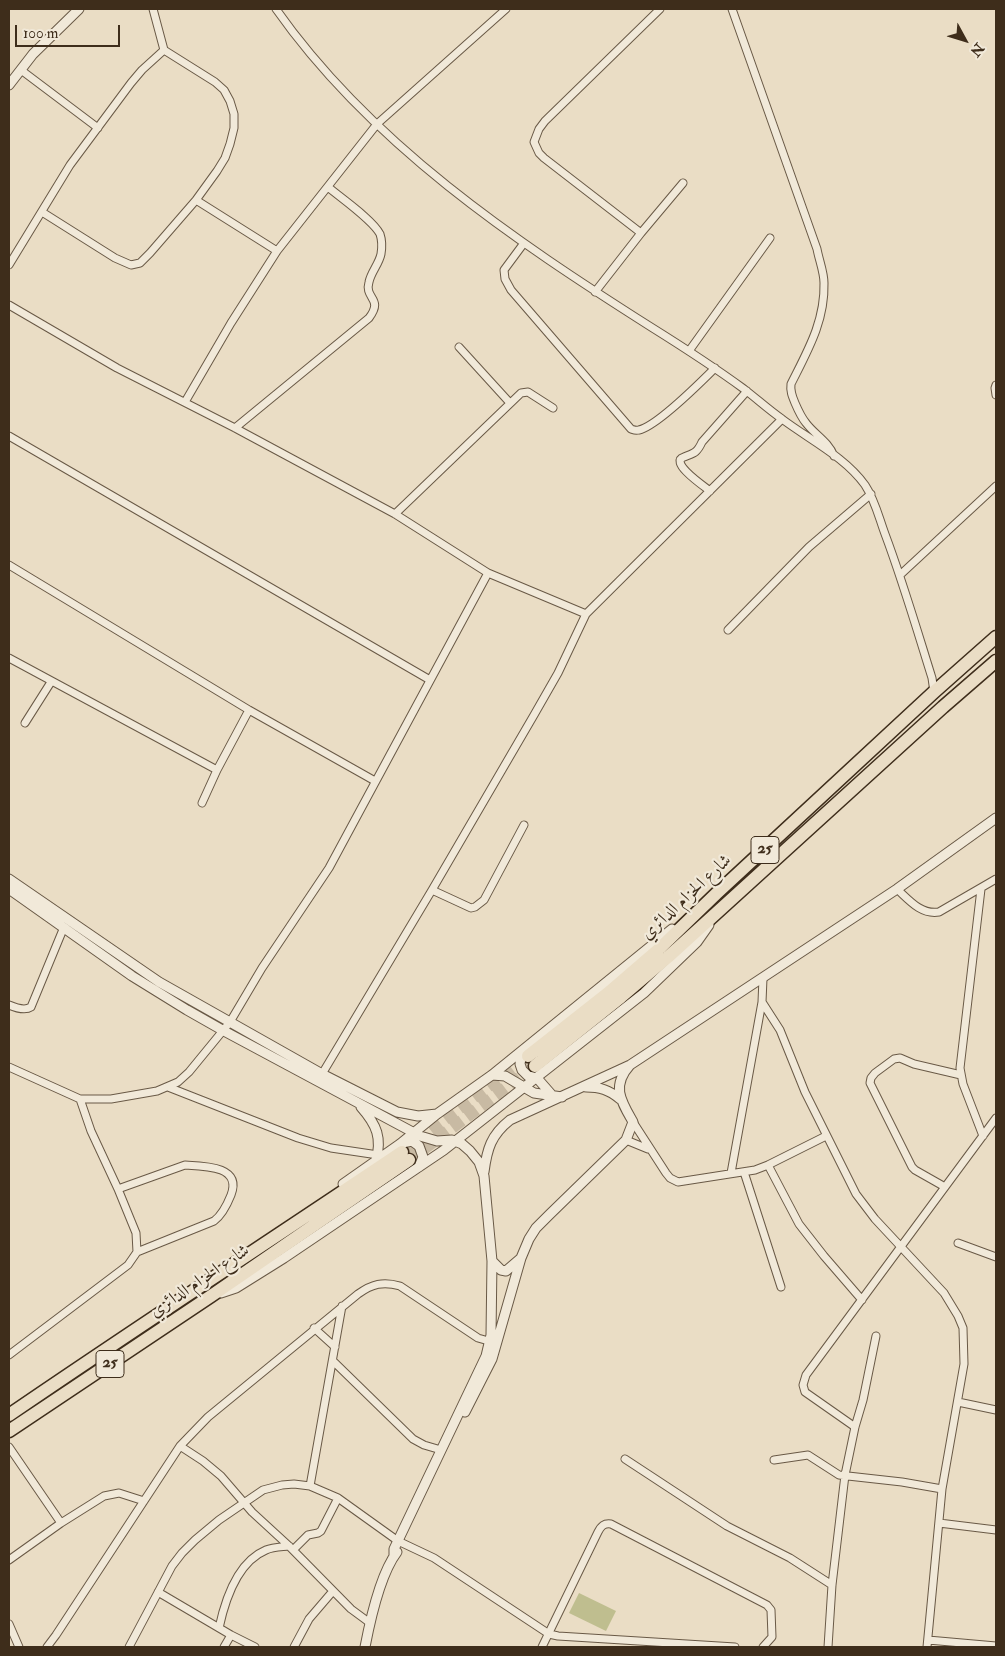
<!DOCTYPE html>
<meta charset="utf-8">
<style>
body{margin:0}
#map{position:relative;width:1005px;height:1656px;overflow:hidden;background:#eaddc5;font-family:"IM FELL Double Pica",serif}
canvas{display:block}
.frame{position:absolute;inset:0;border:10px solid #3e2d1b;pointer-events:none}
.north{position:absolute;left:940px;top:15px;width:50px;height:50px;-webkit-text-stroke:4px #f1e9d9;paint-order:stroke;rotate:129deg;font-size:14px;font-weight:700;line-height:20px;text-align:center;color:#3e2d1b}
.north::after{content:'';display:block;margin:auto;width:18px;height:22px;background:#3e2d1b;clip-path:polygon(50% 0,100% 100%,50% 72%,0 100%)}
.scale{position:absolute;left:15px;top:25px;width:105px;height:22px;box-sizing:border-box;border:2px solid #3e2d1b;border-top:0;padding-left:6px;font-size:15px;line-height:18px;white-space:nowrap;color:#3e2d1b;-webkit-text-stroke:4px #f1e9d9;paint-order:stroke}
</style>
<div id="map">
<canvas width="1005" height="1656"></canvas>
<div class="frame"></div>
<div class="north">N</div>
<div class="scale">100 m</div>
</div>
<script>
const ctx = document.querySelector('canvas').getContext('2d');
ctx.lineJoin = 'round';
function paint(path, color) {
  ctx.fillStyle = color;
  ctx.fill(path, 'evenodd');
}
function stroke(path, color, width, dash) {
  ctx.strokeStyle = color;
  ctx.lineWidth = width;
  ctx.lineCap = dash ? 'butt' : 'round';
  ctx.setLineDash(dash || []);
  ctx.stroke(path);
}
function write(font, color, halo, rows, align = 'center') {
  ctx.font = font + ' "IM FELL Double Pica",Amiri,serif';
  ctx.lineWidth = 4.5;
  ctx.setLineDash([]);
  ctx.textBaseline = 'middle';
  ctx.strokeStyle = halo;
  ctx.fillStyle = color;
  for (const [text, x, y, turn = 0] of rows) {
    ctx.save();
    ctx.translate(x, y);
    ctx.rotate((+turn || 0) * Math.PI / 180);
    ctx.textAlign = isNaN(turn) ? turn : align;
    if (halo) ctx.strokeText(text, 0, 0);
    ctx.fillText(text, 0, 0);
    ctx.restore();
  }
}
paint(new Path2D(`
 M579,1593l37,18 -10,20 -37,-18z`), '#bfbe8f');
stroke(new Path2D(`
 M402,1152l126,-96
 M409,1160l126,-94`), '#c8baa3', 12, [12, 6]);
const minor = new Path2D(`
 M276,9c95,135 238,231 375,318 32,20 63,40 93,62 13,10 25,21 38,30 28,21 63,38 83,66 10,15 14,33 20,49 18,48 32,96 47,144l2,14
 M732,9l85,240c2,11 7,23 7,34 1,38 -16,67 -33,101 -1,7 1,12 4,19 3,7 6,14 11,20 9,12 22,18 28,33
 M21,70l77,58
 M196,200l81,51
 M42,212l73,46 16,7 9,-2 10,-10 46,-53 21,-29 8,-13 5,-14 4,-16v-14l-4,-13 -6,-11 -9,-8 -51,-32 -11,-41
 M641,233l-97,-75 -5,-5 -5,-11 5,-13 6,-8 115,-112
 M524,243l-20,27 1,9 6,11 120,139c3,1 4,2 8,1 18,-4 61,-47 76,-62
 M9,265l61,-100 61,-82 11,-13 22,-20
 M595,292l46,-59 42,-50
 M9,305l108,63 118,60 160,86 93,59 98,41
 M459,347l51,56
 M689,351l81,-113
 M996,385l-1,3 1,7
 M185,402l46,-79 46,-72 100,-127 129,-115
 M235,428l134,-110c15,-20 -5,-19 0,-36 2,-10 10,-18 12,-28 1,-6 1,-14 -1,-20 -7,-14 -39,-36 -52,-47
 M9,436l421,244
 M710,491c-5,-4 -42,-29 -26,-34 10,-4 13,-4 18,-15l45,-51
 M395,514l126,-121 7,-1 25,16
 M9,565l240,145 126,71
 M900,575l96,-89
 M728,630l81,-83 62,-53
 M9,658l208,112
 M25,723l26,-41
 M202,803l15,-33 32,-60
 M897,889c12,11 24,26 42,23l57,-33
 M981,889l-21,179 3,16 20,52
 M432,890l39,18 4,-1 9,-7 40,-75
 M763,978l-1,24 18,28 25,62 51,102 19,25 69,74 14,23 5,12 1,36 -22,125 -15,158
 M9,1005c7,3 16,6 22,2l33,-80
 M9,1067l71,32h31l46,-8 21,-9 11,-10 41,-50 32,-54 67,-100 159,-295
 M322,1074l110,-184 102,-175 24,-42 28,-59 196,-195
 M168,1087l130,51 33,10 47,7
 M633,1122l33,51 4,5 8,4 77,-12 13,-5 58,-29
 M626,1140l22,9
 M768,1165l31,59 25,32 38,44
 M744,1172l37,115
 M731,1173l31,-171
 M945,1187l-30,-17 -3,-3 -42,-84 1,-5 4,-5 19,-14 6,-1 14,6 47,11
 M118,1189l67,-24c20,1 57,1 46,30 -4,10 -9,20 -17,26l-77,31
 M958,1243l38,14
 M314,1328l21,19
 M9,1355l119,-90 9,-13 -1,-19 -18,-44 -27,-58 -11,-32
 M333,1361l80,78 11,6 17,5
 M958,1402l38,8
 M855,1427l-50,-35 -2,-7 3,-10 190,-257
 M180,1446l23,15 18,15 31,36 37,34 62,63 19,14
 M9,1447l52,76
 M625,1459l102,67 63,32 42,27
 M774,1460l34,-5 31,20 63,7 40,7
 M310,1486l32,-180
 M939,1523l57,7
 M293,1550l15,-15 10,-2 3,-2 17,-33
 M9,1560l52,-37 43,-27 15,-3 25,8
 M158,1592l73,43 24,12
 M9,1624l10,23
 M219,1628c6,-28 18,-66 47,-78 7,-3 15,-3 23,-4
 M928,1640l68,6
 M47,1647l9,-12 124,-189 28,-29 150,-123c14,-10 25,-13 42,-8l78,52 14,4
 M129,1647l43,-81 10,-13 13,-13 24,-20 44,-30 19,-5 12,-1 16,2 28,12 60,43 36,17 115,76 9,2 177,11
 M224,1647l7,-12
 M294,1647l15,-28 24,-28
 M542,1647l56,-115c3,-6 6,-9 13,-8l156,81 4,5 1,27 -9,10
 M828,1647l4,-62 13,-110 10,-48 8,-27 13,-64`);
const tertiary = new Path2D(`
 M9,85l24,-31 46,-45
 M9,879l150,103 163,92 75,38 21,4 19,-2
 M9,889l123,87 55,34 37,21 196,105 17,5 15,-1 10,4 8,7 9,11 5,14 8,85 -1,74 -5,21 -92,193v7
 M522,1052l-2,12 2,6 6,6 9,2 14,16
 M492,1075l13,1 29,17 28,4
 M586,1087c14,0 23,3 34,12
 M361,1107c16,18 21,31 15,54
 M402,1143l10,-2 7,5 4,11 -4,10
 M484,1172c3,-23 7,-37 26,-52l120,-55 267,-176 99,-71
 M343,1184l57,-40 37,-30 55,-39 180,-146
 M492,1261l9,9 5,1 14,-12
 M221,1293l15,-5 48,-30 160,-108 200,-157 53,-51 12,-17
 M465,1412l27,-53 29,-101 8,-19 7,-11 13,-13 77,-75 7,-18c-12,-21 -22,-36 -3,-57
 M365,1647c5,-26 16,-74 32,-95`);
const trunk = new Path2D(`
 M528,1056l80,-63 51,-44 58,-56 217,-201 62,-55
 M535,1066l86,-69 47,-40 275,-250 53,-46
 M9,1415c130,-89 262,-175 393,-263
 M9,1431l202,-135 198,-136`);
stroke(minor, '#695946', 9);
stroke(tertiary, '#695946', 11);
stroke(trunk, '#3e2d1b', 15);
stroke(minor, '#f1e9d9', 7);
stroke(tertiary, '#f1e9d9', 9);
stroke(trunk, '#eaddc5', 12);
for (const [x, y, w] of [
 [765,850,28],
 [110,1364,28]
]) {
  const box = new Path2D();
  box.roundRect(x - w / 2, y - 13.5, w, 27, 4);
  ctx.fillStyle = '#f1e9d9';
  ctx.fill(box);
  stroke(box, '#3e2d1b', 1);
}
write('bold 16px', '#3e2d1b', null, [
 ["25",765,850],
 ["25",110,1364]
]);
write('18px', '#3e2d1b', '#f1e9d9', [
 ["شارع الحزام الدائري",687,898,-43],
 ["شارع الحزام الدائري",200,1282,-34]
]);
</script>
